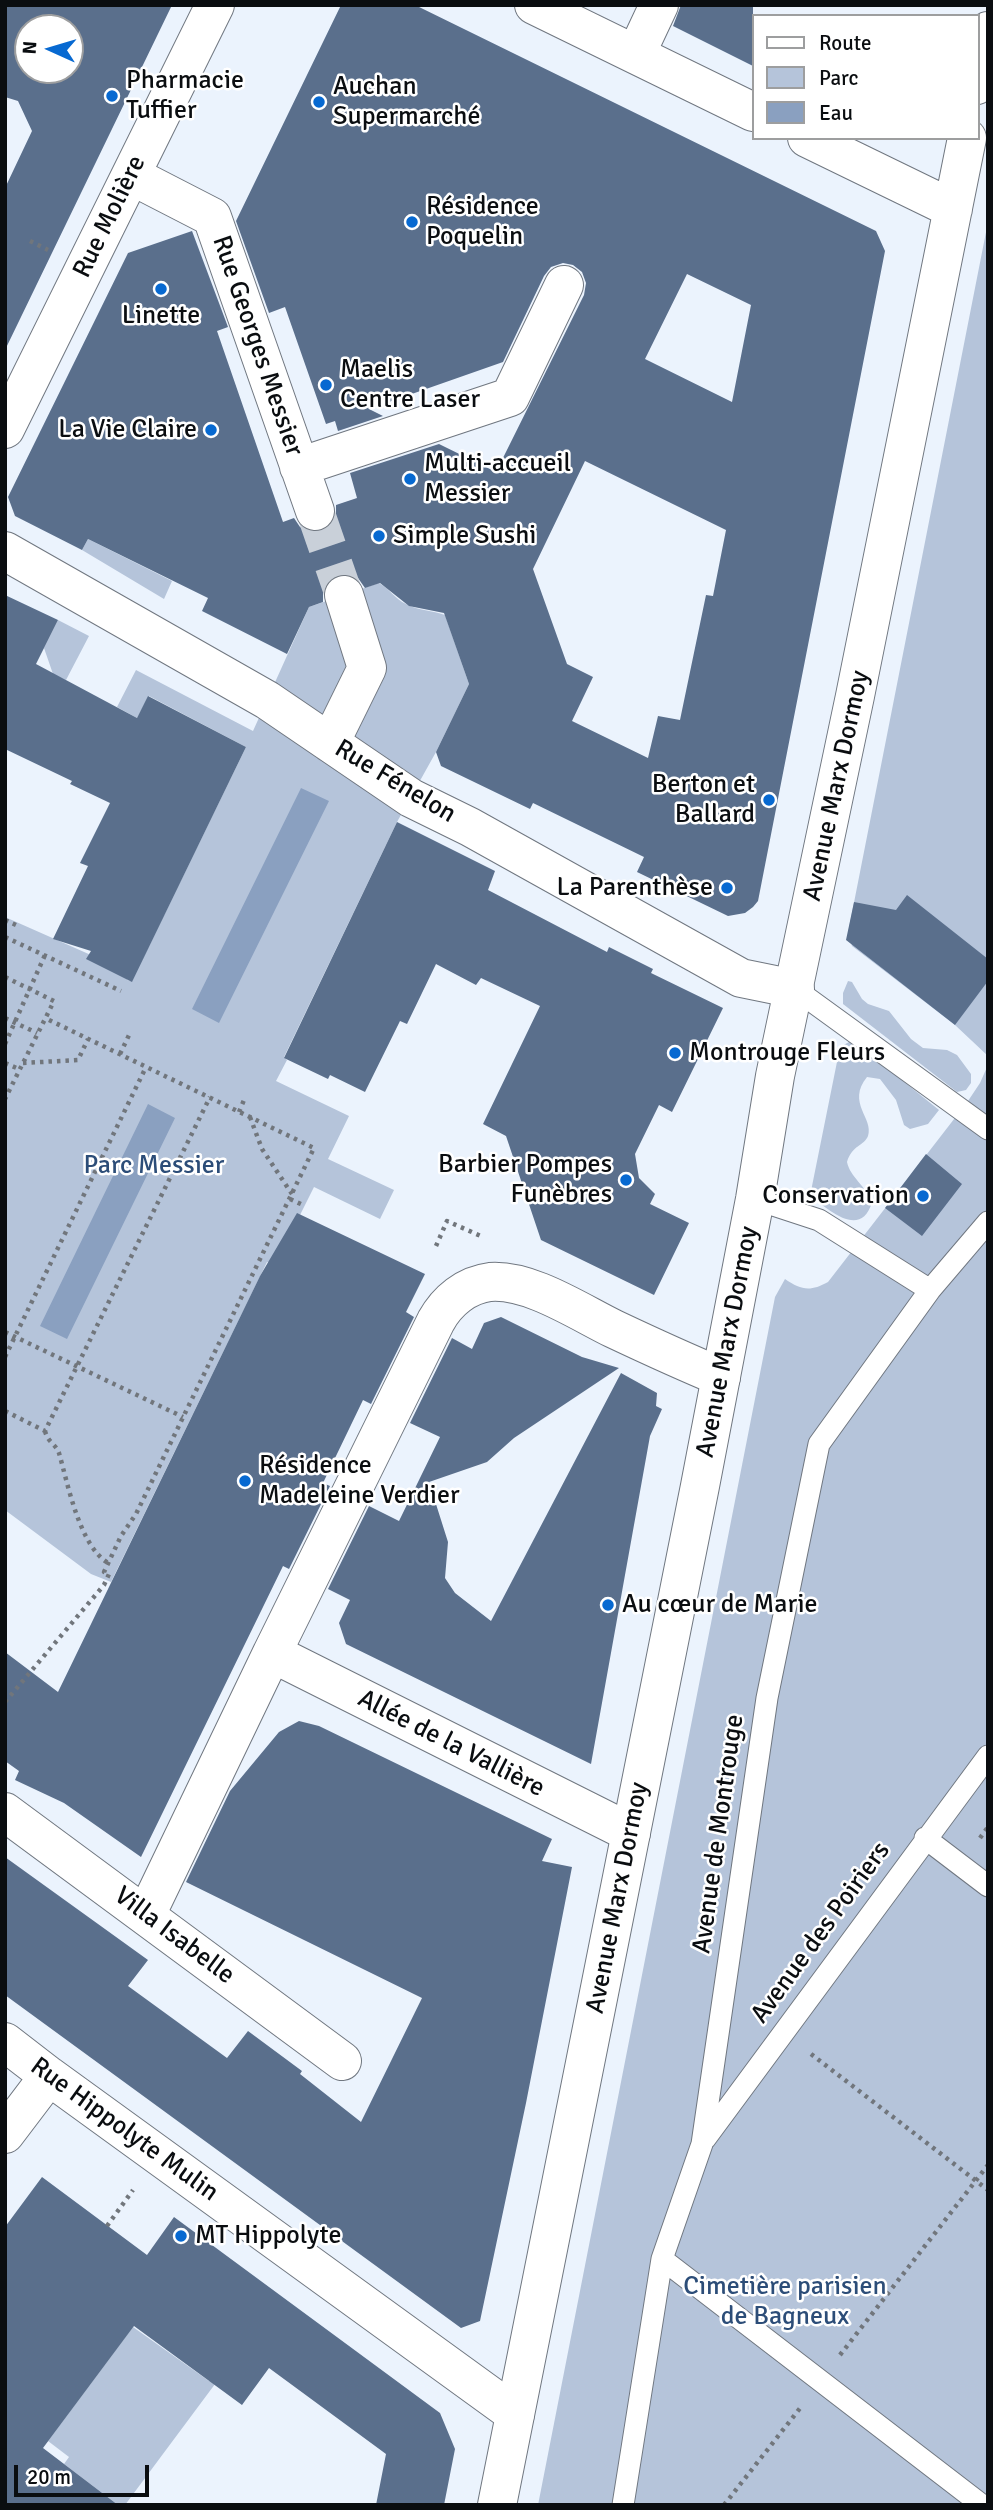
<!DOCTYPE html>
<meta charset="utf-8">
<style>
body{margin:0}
#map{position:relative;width:993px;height:2510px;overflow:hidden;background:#ebf3fd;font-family:Signika,sans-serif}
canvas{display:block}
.frame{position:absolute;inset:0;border:7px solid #0a0d10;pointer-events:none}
.legend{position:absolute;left:752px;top:14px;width:228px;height:126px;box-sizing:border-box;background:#fff;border:2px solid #9d9e9f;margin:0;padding:9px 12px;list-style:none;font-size:21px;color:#0a0d10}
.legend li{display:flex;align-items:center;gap:14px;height:35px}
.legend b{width:35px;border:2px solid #9d9e9f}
.north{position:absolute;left:14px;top:14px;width:70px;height:70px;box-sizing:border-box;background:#fff;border:2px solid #9d9e9f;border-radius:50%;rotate:274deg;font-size:19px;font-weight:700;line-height:28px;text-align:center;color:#0a0d10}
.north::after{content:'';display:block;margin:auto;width:24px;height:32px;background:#0769d1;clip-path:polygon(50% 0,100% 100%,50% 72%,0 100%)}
.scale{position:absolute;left:14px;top:2465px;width:135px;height:32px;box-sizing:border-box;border:4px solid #0a0d10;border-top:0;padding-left:9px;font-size:21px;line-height:24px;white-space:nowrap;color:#0a0d10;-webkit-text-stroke:5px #fff;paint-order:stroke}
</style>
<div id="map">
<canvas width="993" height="2510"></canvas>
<div class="frame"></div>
<ul class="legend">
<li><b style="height:9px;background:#fff"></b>Route</li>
<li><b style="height:19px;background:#b5c4da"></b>Parc</li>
<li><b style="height:19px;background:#8aa0c0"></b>Eau</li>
</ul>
<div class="north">N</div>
<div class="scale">20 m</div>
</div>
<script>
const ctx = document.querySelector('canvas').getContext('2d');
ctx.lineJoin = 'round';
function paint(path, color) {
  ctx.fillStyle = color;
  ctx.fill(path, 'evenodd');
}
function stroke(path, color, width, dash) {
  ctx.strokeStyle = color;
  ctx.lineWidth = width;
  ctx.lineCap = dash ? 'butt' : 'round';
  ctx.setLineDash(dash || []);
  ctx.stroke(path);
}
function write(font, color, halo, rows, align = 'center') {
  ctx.font = font + ' Signika,sans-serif';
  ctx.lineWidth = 5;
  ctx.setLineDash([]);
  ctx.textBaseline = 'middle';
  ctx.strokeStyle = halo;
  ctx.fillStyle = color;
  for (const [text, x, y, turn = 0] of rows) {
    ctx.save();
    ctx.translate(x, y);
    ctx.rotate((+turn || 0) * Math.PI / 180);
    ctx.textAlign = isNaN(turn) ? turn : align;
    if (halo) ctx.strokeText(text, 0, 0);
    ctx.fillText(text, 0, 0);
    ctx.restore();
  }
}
paint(new Path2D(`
 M988,222v834l-33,-31 -103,-79 -4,-13z
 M88,539l84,42 -8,18 -82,-49z
 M379,583c11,6 16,16 27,21 13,7 26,6 39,11l24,69 -33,68 -39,70 -113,235 3,3 -11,21 73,35 -21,43 66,31 -14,29 -66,-32 -14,28 -3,-1 -24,50 -6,-2 -156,320 -20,-8 -86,-64v-593l113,50 18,-4 -9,17 5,1 114,-234 -97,-51 -12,22 -20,-11 19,-37 117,61 56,-124z
 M58,620l31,16 -23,44 -13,-6 -9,-26z
 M848,981l4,1 10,17 6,5 21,7 22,28 12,9 24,2 10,5 14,19v9l-5,7 -9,2 -114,-88v-11z
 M849,1042l7,1 83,67 -11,14 -18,5 -6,-4 -8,-25 -16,-21 -13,-2c-21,26 7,41 1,59 -4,10 -16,9 -21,26 3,15 19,24 25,40 -11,38 -44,7 -62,-6l30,-149z
 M988,1065v1440h-450l237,-1208 10,-18c16,11 25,13 43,3l140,-181 12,-18z
 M133,2327l76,54 12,-5 -96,129h-7l-54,-41 5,-7 -21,-16z`), '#b5c4da');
paint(new Path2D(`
 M301,788l28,13 -110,222 -27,-14z
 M148,1104l27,14 -108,221 -27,-13z`), '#8aa0c0');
paint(new Path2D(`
 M5,5h167l-167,345v-162l27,-57 -14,-30 -13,-4zM28,28h42v42h-42z
 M341,5h74l461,226 9,20 -127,650 -5,6 -8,6 -17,3 -91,-44 7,-15 -111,-54 -3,6 -89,-43 -5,-14 33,-68 -25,-71 -35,-7 -29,-23 -15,5 -7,-10 -10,-4h-10l-11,7 -4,10v11l-14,5 -22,47 -85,-43 6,-13 -120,-59 -6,11 -67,-34 -7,-19 120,-244 64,-22 36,96 -11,4 66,191 11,-4 6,9 10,5 13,-1 9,-6 4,-9v-11l21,-7 -7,-25 89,-29 57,28 88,-177 2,-12 -4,-11 -9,-7 -10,-2 -12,4 -7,9 -41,86 -134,47 14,7 -45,15 -3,-10 -9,3 -41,-117 -16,6 -33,-92zM687,274l64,31 -19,97 -87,-43zM585,461l141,69 -13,66 -7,-1 -26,125 -22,-4 -10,42 -76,-37 21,-44 -26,-13 -34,-95z
 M681,5h72v61l-80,-40z
 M5,595l53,25 -22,44 101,54 11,-22 98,51 -114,235 -46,-23 5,-8 -38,-12 35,-73 -8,-3 30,-60 -40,-19 2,-3 -67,-32z
 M397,822l98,49 -7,19 119,62 2,-5 44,22 -2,4 72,35 -51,104 -13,-7 -24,49 4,24 16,16 -5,10 39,19 -35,72 -113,-55 -35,-104 -23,-12 57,-118 -59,-28 -5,7 -40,-21 -29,60 -7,-3 -35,71 -35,-17 -2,4 -44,-21z
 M907,895l81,64v22l-33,44 -109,-85 8,-38 42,8z
 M926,1154l36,30 -40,52 -37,-28z
 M297,1213l128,61 -19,38 8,5 -43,87 -8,-4 -40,83 7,3 -41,83 -6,-3 -142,291 -77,-54 -49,-23 4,-9 -14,-10v-109l53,40 202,-416z
 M501,1317l81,40 37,11 -105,70 -27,24 -58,20 19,60 -3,36 10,15 36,28 130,-248 36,20 -1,13 6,3 -12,27 -59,328 -245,-120 -7,-21 11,-23 -22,-11 41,-83 30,15 41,-84 -30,-14 42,-85 20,11 12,-26z
 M299,1721l20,5 233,113 -10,22 30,6 -46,236 -46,218 -19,7 -456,-333v-138l143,103 -20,26 99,72 21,-27 54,40 -2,3 61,48 61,-124 -236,-116 44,-91 49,-59z
 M42,2177l105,78 27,-38 266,196 15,36 -11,56h-68l10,-51 -117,-86 -27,37 -108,-79 -91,122 75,57h-113v-278z`), '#5a6f8c');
stroke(new Path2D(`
 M315,511l29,84`), '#c9d0d9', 38, [38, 19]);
const lane = new Path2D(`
 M795,989l193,140
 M755,1199l64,21 111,70
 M925,1838l63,48
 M705,2139l283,-383
 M662,2259l320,246
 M623,2505l39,-246 40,-115 65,-446 52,-254 111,-154 58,-68`);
const street = new Path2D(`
 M636,54l23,-49
 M144,182l68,35 103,294
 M5,429l210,-424
 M299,467l211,-70 54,-112
 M5,551l262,149 144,98 59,29 271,151 54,11
 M330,743l37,-75 -23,-73
 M5,1812l337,249
 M631,1833l-359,-180 164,-332c11,-20 30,-36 54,-39 40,-3 89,30 124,47 36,17 71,33 107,48
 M146,1915l126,-262
 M5,2042l44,34 466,338
 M5,2134l44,-58`);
const secondary = new Path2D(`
 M534,5l219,107
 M977,85l11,-54
 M807,138l146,71
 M497,2505l203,-1019 55,-287 20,-123 80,-380 112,-558`);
stroke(lane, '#707780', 23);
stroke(street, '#707780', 40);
stroke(secondary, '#707780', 40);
stroke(new Path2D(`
 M30,241l18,9
 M5,920l11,5 1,-3
 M5,937l116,54
 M5,977l49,24 -49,98
 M5,1018l32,15
 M5,1044l40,-89
 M120,1054l10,-21
 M5,1063l14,6
 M23,1063l55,-3 10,-21
 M239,1112l5,-12
 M250,1117l12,32 30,45
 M290,1199l15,7
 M436,1246l11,-25 36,16
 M5,1332l178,85
 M5,1357l141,-290
 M5,1411l40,20 165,-334
 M45,1431c3,12 11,13 14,22 9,31 20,92 49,110
 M5,1702l99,-117 5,-11 -5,-2 17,-36 15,-22 178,-366 -269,-130
 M980,1838l8,-11
 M811,2054l177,136
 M107,2226l26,-36
 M840,2355l148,-190
 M724,2505l77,-98`), '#71767c', 4.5, [3.5, 5]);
stroke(lane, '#fff', 21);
stroke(street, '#fff', 38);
stroke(secondary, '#fff', 38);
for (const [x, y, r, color] of [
 [112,96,7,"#0769d1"],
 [319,102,7,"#0769d1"],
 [412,222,7,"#0769d1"],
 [161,289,7,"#0769d1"],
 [326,385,7,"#0769d1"],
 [211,430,7,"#0769d1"],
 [410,479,7,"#0769d1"],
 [379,536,7,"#0769d1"],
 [769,800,7,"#0769d1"],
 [727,888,7,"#0769d1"],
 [675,1053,7,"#0769d1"],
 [626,1180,7,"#0769d1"],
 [923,1196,7,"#0769d1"],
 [245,1481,7,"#0769d1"],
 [608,1605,7,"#0769d1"],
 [181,2236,7,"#0769d1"]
]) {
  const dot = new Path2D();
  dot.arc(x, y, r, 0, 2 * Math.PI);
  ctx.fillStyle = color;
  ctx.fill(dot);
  stroke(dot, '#fff', 2.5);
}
write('26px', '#0a0d10', '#fff', [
 ["Pharmacie",126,81],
 ["Tuffier",126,111],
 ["Auchan",333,87],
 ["Supermarché",333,117],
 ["Résidence",426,207],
 ["Poquelin",426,237],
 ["Linette",161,316,"center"],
 ["Maelis",340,370],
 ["Centre Laser",340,400],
 ["La Vie Claire",197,430,"right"],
 ["Multi-accueil",424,464],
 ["Messier",424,494],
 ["Simple Sushi",393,536],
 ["Berton et",755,785,"right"],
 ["Ballard",755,815,"right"],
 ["La Parenthèse",713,888,"right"],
 ["Montrouge Fleurs",689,1053],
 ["Barbier Pompes",612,1165,"right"],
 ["Funèbres",612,1195,"right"],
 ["Conservation",909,1196,"right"],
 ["Résidence",259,1466],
 ["Madeleine Verdier",259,1496],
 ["Au cœur de Marie",622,1605],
 ["MT Hippolyte",195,2236]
], 'left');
write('26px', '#0a0d10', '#fff', [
 ["Rue Molière",110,217,-64],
 ["Rue Georges Messier",257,346,71],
 ["Rue Fénelon",395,782,31],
 ["Avenue Marx Dormoy",837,786,-78],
 ["Avenue Marx Dormoy",728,1342,-79],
 ["Allée de la Vallière",451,1744,27],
 ["Avenue de Montrouge",719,1834,-82],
 ["Avenue Marx Dormoy",618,1898,-79],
 ["Avenue des Poiriers",821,1933,-54],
 ["Villa Isabelle",174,1936,37],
 ["Rue Hippolyte Mulin",124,2130,36]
]);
write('26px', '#2c4d78', '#fff', [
 ["Parc Messier",154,1166],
 ["Cimetière parisien",785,2287],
 ["de Bagneux",785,2317]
]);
</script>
